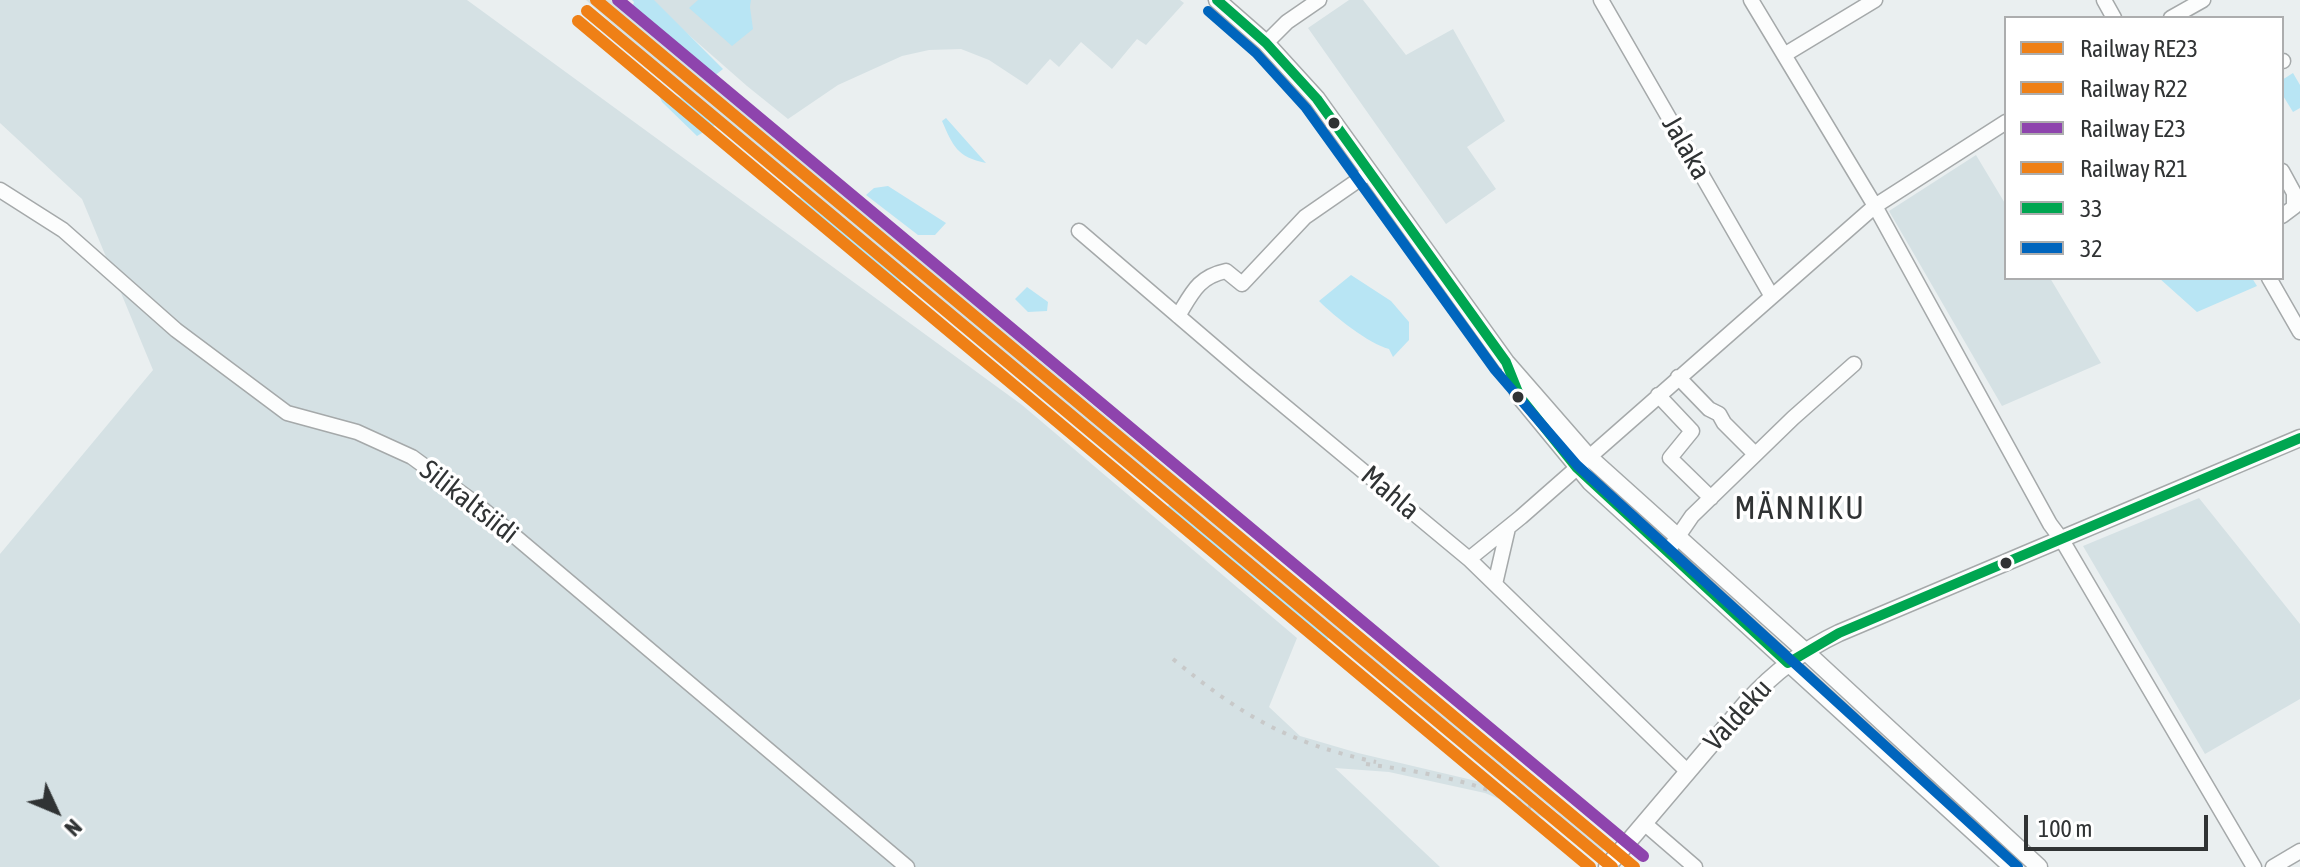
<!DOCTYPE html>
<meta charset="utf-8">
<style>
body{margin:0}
#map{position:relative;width:2300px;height:867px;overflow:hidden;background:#eaeff0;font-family:"Asap Condensed",sans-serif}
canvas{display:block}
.legend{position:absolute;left:2004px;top:16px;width:280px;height:264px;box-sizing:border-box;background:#fff;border:2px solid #acadae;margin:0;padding:10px 14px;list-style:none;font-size:24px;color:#303334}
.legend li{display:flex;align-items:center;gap:16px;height:40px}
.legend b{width:40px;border:2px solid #acadae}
.north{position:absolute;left:16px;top:771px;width:80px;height:80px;-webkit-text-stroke:6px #fff;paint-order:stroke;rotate:134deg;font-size:22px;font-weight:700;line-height:32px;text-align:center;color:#303334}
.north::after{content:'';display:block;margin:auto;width:28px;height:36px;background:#303334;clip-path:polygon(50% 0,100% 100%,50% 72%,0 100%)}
.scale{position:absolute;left:2024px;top:815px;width:184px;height:36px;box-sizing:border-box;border:4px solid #303334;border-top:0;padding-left:10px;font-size:24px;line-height:28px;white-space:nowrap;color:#303334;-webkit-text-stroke:6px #fff;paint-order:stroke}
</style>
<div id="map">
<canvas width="2300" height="867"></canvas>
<ul class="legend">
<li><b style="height:10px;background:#ef8016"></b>Railway RE23</li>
<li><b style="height:10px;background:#ef8016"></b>Railway R22</li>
<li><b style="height:10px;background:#8e44ad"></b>Railway E23</li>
<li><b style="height:10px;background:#ef8016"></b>Railway R21</li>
<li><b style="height:10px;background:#00a651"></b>33</li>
<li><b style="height:10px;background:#0065bd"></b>32</li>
</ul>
<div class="north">N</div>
<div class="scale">100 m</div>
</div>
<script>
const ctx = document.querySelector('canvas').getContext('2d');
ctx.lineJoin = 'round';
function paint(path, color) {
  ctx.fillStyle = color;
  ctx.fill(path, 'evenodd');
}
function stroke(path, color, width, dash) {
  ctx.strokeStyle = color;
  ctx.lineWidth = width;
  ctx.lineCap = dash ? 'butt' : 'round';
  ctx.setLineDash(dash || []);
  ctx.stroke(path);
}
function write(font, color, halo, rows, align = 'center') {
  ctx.font = font + ' "Asap Condensed",sans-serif';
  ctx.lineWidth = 7;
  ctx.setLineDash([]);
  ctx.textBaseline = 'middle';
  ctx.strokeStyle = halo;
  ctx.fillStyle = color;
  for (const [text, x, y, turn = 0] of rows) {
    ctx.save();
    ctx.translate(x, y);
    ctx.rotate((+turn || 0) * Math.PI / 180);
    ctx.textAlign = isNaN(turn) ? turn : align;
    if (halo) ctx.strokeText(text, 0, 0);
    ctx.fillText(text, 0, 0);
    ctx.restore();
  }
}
paint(new Path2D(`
 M0,0h467l555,405 275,233 -28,69 31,29 58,17 131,31 71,31 -832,-688 -142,-127h27l997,842 -12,14 -47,-35 -66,-28 -96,-21 -54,-4 105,99h-1440v-313l153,-184 -71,-171 -82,-76z
 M649,0h531l4,3 -38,42 -9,-6 -25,30 -31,-27 -22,25 -9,-8 -23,26 -38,-25 -28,-11 -32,1 -27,6 -64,29 -50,34 -41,-33z
 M1349,0h14l43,55 47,-26 52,92 -38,26 29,42 -50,35 -138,-196z
 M1976,155l30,50v73h44l51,85 -99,43 -113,-195z
 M2199,498l101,126v75l-95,55 -122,-208z`), '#d5e1e4');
paint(new Path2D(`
 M632,0h22l69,69 -15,12 -79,-65 5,-14z
 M698,0h53l-1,7 3,22 -21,17 -43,-38z
 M2293,73l7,12v23l-7,4 -11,-18v-14z
 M655,87l41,17 21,20 -20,12 -35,-34z
 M946,118l40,45c-29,-6 -33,-17 -44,-42z
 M888,186l58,37 -11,12h-17l-52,-40 8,-7z
 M796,197l21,2 89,79 -8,7 -95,-75z
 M1351,275l40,26 18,21v18l-16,17 -4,-8c-20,-5 -55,-33 -70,-48z
 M2159,278h93l5,8 -60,26z
 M1027,287l21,15 -1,9 -19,1 -13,-13z
 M1172,502l111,87 48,45 -5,8 -9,4 -98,-81 -54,-56z`), '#b8e5f4');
const minor = new Path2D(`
 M1601,0l170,295
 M1751,0l124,206 175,318 12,16 192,327
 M2104,0l10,18
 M2171,18l32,-18
 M1266,43l21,-21 32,-22
 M1784,55l91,-55
 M2282,61h1
 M2282,171l12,22v14l-12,9
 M0,190l63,40 113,100 111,83 70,19 55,25 67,49 428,361
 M1079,231l167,143 223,185 218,212
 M2269,278l31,54
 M1178,316c14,-23 20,-39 48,-45l16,13 63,-67 65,-45
 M1678,377l31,32 10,5 5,9 31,31
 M1658,395l34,36 -22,27 41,40
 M1668,551l24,-35 101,-98 61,-54
 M1469,559l52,-42 354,-311 131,-84
 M1495,584l13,-56
 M1644,823l51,44
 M2273,867l27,-16`);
const tertiary = new Path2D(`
 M1217,0l49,43 51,56 189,263 82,94 217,195 234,216
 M1510,370l10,27 70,85 422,385
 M1607,867l140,-165c27,-30 56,-52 92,-69l461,-195`);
stroke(minor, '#a5a9aa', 17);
stroke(tertiary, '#a5a9aa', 19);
stroke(minor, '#fcfdfd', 14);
stroke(tertiary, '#fcfdfd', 16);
stroke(new Path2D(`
 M1173,659c69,57 115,84 203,103
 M1366,764c105,14 171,33 252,103`), '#c8c9c9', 4, [4, 8]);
stroke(new Path2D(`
 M1217,0l49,43 51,56 189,263 14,35 56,70 212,196 51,-30 461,-195`), '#00a651', 10);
stroke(new Path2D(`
 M1208,11l48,42 50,55 189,262 82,95 441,402`), '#0065bd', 10);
stroke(new Path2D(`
 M596,0l1038,867`), '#ef8016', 12);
stroke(new Path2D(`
 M587,11l1025,856`), '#ef8016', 12);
stroke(new Path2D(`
 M618,0l1025,856`), '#8e44ad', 12);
stroke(new Path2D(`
 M578,21l1012,846`), '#ef8016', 12);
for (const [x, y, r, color] of [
 [1334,123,7,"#303334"],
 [1518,397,7,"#303334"],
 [2006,563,7,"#303334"]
]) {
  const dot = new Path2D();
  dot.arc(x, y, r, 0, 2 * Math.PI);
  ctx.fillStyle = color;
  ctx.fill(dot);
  stroke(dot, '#fff', 3);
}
write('28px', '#303334', '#fff', [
 ["Jalaka",1686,148,60],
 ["Mahla",1390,493,40],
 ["Silikaltsiidi",469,502,38],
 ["Valdeku",1738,715,-48]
]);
ctx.letterSpacing = '2px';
write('32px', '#303334', '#fff', [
 ["MÄNNIKU",1800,509]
]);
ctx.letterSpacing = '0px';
</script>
